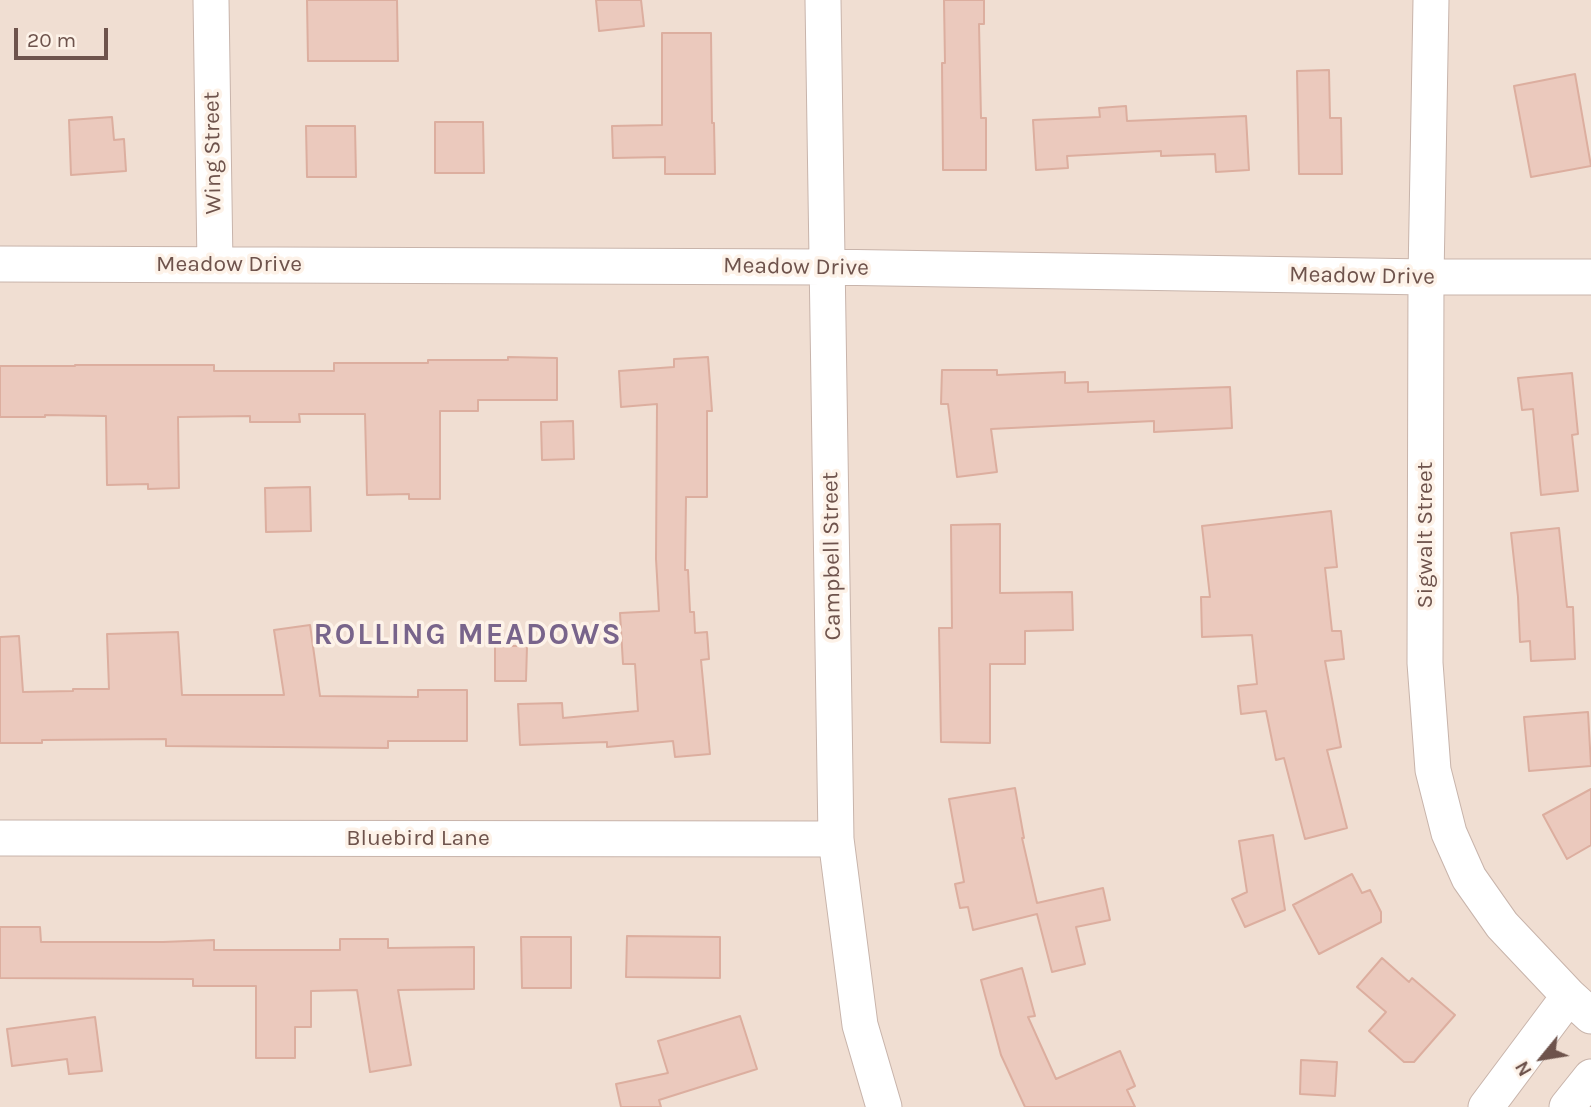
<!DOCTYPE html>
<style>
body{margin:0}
#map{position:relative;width:1591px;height:1107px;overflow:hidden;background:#f9ede2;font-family:Karla,sans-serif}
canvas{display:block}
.north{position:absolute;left:1507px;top:1023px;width:70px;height:70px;-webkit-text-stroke:5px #fdf2e8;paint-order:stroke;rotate:240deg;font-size:19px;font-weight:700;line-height:28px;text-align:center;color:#6e534c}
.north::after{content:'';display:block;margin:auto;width:24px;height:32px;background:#6e534c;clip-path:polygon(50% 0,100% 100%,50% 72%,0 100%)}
.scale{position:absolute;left:14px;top:28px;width:94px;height:32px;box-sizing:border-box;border:4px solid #6e534c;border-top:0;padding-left:9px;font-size:21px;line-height:24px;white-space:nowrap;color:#6e534c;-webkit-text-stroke:5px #fdf2e8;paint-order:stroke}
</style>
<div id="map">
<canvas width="1591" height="1107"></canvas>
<div class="north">N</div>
<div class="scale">20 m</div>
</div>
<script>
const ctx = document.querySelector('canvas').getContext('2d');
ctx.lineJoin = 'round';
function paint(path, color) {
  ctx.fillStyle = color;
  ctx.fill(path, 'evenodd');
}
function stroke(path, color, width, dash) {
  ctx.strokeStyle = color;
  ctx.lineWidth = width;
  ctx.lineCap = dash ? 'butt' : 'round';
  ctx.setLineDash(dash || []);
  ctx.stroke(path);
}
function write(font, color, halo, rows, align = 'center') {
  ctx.font = font + ' Karla,sans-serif';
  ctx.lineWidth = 7;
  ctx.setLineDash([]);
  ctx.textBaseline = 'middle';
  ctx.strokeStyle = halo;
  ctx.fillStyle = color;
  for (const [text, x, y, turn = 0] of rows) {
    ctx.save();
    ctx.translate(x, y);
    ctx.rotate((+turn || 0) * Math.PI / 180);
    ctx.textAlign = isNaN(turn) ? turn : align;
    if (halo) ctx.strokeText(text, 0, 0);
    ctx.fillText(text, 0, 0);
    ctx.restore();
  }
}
paint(new Path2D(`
 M0,0h1591v1107h-1591z`), '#f0ded2');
const building = new Path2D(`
 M307,0h90l1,61h-90z
 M596,0h45l3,26 -45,5z
 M944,0h40v24h-5l2,94h5v52h-43l-1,-107h3z
 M662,33h49l1,90h2l1,51h-50v-17l-52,1 -1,-32 50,-1z
 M1329,70l1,48h11l1,56h-43l-2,-103z
 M1575,74l16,92 -60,11 -17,-91z
 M1126,106l1,15 119,-5 3,54 -33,2 -1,-18 -54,2v-5l-94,5 1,12 -32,2 -3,-50 67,-3 -1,-9z
 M112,117l2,23 10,-1 2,32 -55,4 -2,-55z
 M435,122h48l1,51h-49z
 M306,126h49l1,51h-49z
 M508,357l49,1v42h-79v11h-38v88h-31v-5l-42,1 -2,-81h-66l1,8h-50v-6l-72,1 1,71 -31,1v-5l-41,1 -1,-69 -61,-1v2h-45v-51h75v-1h139v6h120v-8h94v-3h80z
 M708,357l4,54h-5v86h-21l-1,73h3l2,42h4l1,21 12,-1 2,27 -8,1 9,94 -35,3 -2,-16 -66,6v-5l-87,3 -2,-41 44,-1 1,15 75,-7 -3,-47h-12l-3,-51 39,-2 -3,-52 1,-155 -36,3 -2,-36 55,-4v-8z
 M942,370h55v5l68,-3v11l23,-1v10l142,-5 2,41 -78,4v-11l-163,8 6,43 -40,5 -9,-73h-7z
 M1572,373l6,61 -6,1 6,56 -37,4 -8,-86 -11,1 -4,-32z
 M573,421l1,38 -32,1 -1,-38z
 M310,487l1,44 -45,1 -1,-44z
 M1331,511l6,56 -12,1 7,63h9l3,28 -19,2 16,86 -14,3 20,78 -42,11 -21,-81 -8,2 -10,-49 -25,3 -3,-28 19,-2 -5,-49 -50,2 -1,-40h9l-8,-71z
 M1000,524v69l72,-1 1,38 -48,1v33h-35v79l-49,-1 -2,-114h13l-1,-103z
 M1559,528l8,79h6l2,52 -44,2 -1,-20 -10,1 -2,-45 -7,-64z
 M310,625l10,71 98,1v-7h49v51h-79v7l-222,-2v-7l-124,1v3h-42v-106l19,-1 4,56 50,-1v-2h36l-2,-55 71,-2 4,63h102l-10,-65z
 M495,646h32l-1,35h-31z
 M1588,712l3,54 -62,5 -5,-54z
 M1015,788l9,50h-2l15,65 66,-15 7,32 -34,7 9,37 -33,8 -15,-58 -64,16 -5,-23 -8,1 -5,-24 9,-2 -15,-83z
 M1591,789v56l-24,14 -24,-44z
 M1273,835l12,75 -40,17 -13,-28 15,-7 -8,-51z
 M1352,874l10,19 8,-3 11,22v10l-62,32 -26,-49z
 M0,927h40l1,15h122l51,-2v10h126v-11h48v9l86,-1v42l-76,1 13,75 -41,7 -13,-82 -46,1v36h-16v31h-39v-72h-63v-7l-193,-1z
 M627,936l93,1v41l-94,-1z
 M521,937h50v51h-49z
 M1382,958l27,24 3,-4 43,37 -41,47h-10l-35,-31 17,-19 -29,-25z
 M1022,968l13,48 -7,1 28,62 64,-28 15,35 -8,4 8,17h-110l-24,-52 -20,-75z
 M740,1016l17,53 -98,31 2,7h-40l-5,-23 52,-11 -10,-32z
 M95,1017l7,54 -33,3 -2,-15 -55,7 -5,-37z
 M1301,1060l36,2 -2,34 -35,-2z`);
paint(building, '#ebc9bd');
stroke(building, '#dcae9f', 2);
const minor = new Path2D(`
 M211,0l4,264
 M823,0l13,839 24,186 24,82
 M1431,0l-5,277 -1,386 8,107 16,63 20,45 33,47 67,71 22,20
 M0,264l827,3 599,10h165
 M0,838l836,1
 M1486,1107l83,-111
 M1567,1107l24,-30`);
stroke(minor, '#c8b4ab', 37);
stroke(minor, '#fff', 35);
write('23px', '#6e534c', '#fdf2e8', [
 ["Wing Street",213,153,-91],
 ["Meadow Drive",229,264],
 ["Meadow Drive",796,267,1],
 ["Meadow Drive",1362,276,1],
 ["Sigwalt Street",1425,535,-90],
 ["Campbell Street",832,556,-91],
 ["Bluebird Lane",418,838]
]);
ctx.letterSpacing = '2px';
write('bold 30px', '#78648b', '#fdf2e8', [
 ["ROLLING MEADOWS",468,635]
]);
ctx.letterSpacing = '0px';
</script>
